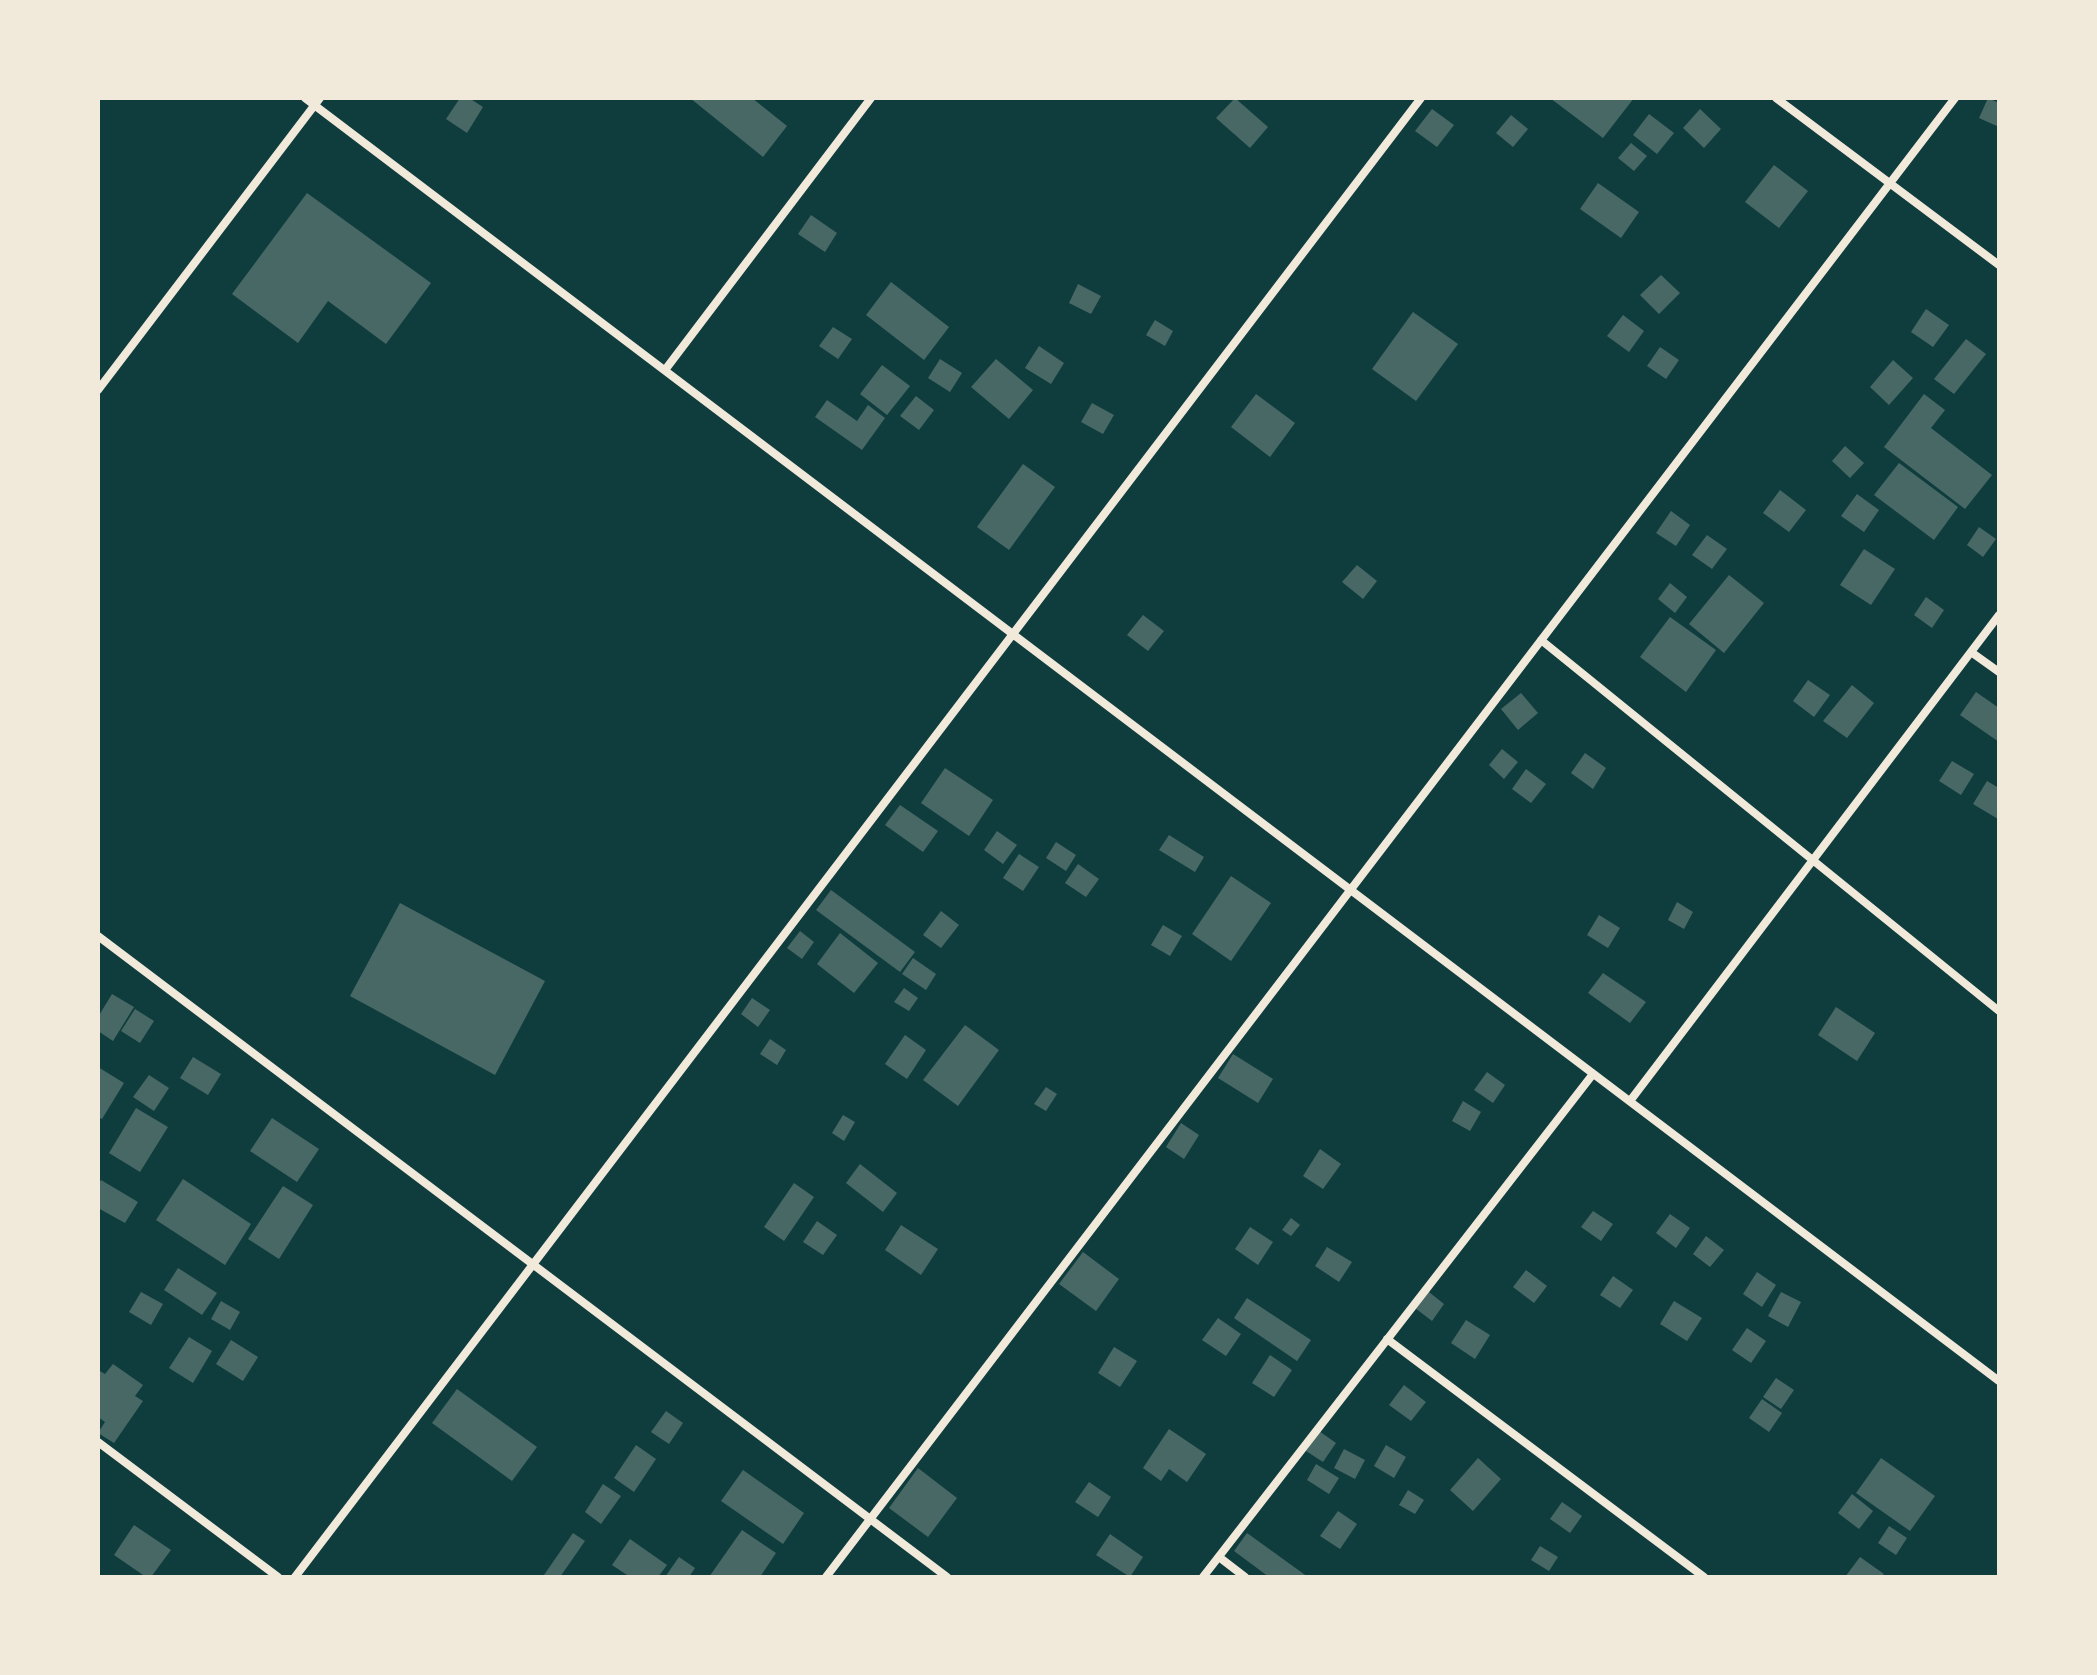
<!DOCTYPE html>
<style>
body{margin:0}
#map{position:relative;width:2097px;height:1675px;overflow:hidden;background:#0f3d3e;font-family:Signika,sans-serif}
canvas{display:block}
.frame{position:absolute;inset:0;border:100px solid #f1e9da;pointer-events:none}
</style>
<div id="map">
<canvas width="2097" height="1675"></canvas>
<div class="frame"></div>
</div>
<script>
const ctx = document.querySelector('canvas').getContext('2d');
ctx.lineJoin = 'round';
function paint(path, color) {
  ctx.fillStyle = color;
  ctx.fill(path, 'evenodd');
}
function stroke(path, color, width, dash) {
  ctx.strokeStyle = color;
  ctx.lineWidth = width;
  ctx.lineCap = dash ? 'butt' : 'round';
  ctx.setLineDash(dash || []);
  ctx.stroke(path);
}
paint(new Path2D(`
 M460,98h9l14,9 -16,26 -21,-14z
 M690,98h62l35,28 -24,31z
 M1235,98l33,29 -18,21 -34,-30z
 M1550,98h84l-31,40z
 M1988,98l11,5v24l-20,-9z
 M1432,109l22,16 -17,22 -22,-16z
 M1700,109l21,20 -17,19 -21,-20z
 M1649,114l25,19 -17,21 -24,-19z
 M1511,115l17,14 -15,18 -17,-14z
 M1631,143l16,13 -13,15 -16,-13z
 M1774,165l34,26 -29,37 -34,-26z
 M1598,183l41,29 -18,26 -41,-29z
 M307,193l124,90 -45,61 -58,-43 -30,42 -66,-49z
 M811,215l26,18 -12,19 -27,-18z
 M1661,275l19,18 -21,21 -19,-19z
 M891,282l58,45 -25,33 -58,-45z
 M1078,284l23,12 -10,18 -22,-11z
 M1926,309l23,16 -16,22 -22,-15z
 M1413,312l45,32 -42,57 -44,-32z
 M1623,315l21,16 -15,21 -22,-16z
 M1155,320l18,11 -8,15 -19,-11z
 M833,327l19,12 -14,20 -19,-13z
 M1966,339l20,15 -32,40 -20,-15z
 M1039,346l25,17 -13,21 -26,-16z
 M1660,347l19,13 -13,19 -19,-13z
 M940,359l22,14 -12,19 -22,-14z
 M996,359l37,31 -24,29 -38,-32z
 M1893,360l20,18 -24,27 -19,-18z
 M882,365l28,21 -23,29 -27,-21z
 M1256,394l39,29 -25,34 -39,-30z
 M1924,394l21,16 -14,18 61,47 -27,34 -81,-62z
 M916,396l18,14 -15,20 -19,-14z
 M827,400l30,21 11,-16 17,13 -23,32 -47,-33z
 M1092,403l22,12 -11,19 -22,-12z
 M1845,446l19,17 -14,15 -18,-17z
 M1899,463l59,44 -24,33 -60,-45z
 M1023,464l32,23 -46,63 -32,-23z
 M1780,490l26,20 -17,22 -26,-19z
 M1857,494l22,16 -15,22 -23,-16z
 M1671,511l19,14 -14,21 -20,-13z
 M1979,527l17,12 -13,18 -16,-12z
 M1707,535l20,14 -15,20 -20,-14z
 M1864,549l31,20 -24,36 -31,-20z
 M1357,565l20,16 -14,18 -21,-17z
 M1729,575l35,28 -40,50 -35,-29z
 M1670,583l17,14 -12,16 -17,-14z
 M1926,597l18,13 -12,18 -18,-13z
 M1143,615l21,16 -16,20 -21,-16z
 M1670,617l46,33 -30,42 -46,-35z
 M1808,680l22,15 -16,22 -21,-16z
 M1852,685l22,18 -27,35 -24,-17z
 M1976,692l23,16v34l-39,-27z
 M1521,693l17,20 -20,17 -17,-21z
 M1502,749l16,13 -14,17 -15,-14z
 M1585,753l21,15 -13,21 -22,-16z
 M1952,761l22,13 -13,21 -22,-14z
 M945,768l48,32 -24,36 -48,-33z
 M1526,769l20,15 -15,19 -19,-14z
 M1987,781l12,7 -1,31 -25,-15z
 M900,805l38,26 -15,21 -38,-27z
 M997,831l20,14 -14,19 -19,-14z
 M1169,835l35,22 -9,15 -36,-22z
 M1056,842l20,13 -10,16 -20,-13z
 M1019,854l20,13 -16,24 -20,-13z
 M1078,864l21,15 -13,18 -21,-14z
 M1231,876l40,27 -40,58 -39,-27z
 M831,890l84,62 -15,20 -84,-62z
 M1677,902l16,10 -9,17 -16,-9z
 M400,903l145,78 -50,94 -145,-79z
 M941,911l18,14 -18,23 -18,-13z
 M1599,915l21,13 -12,20 -21,-13z
 M1163,925l19,11 -12,20 -19,-11z
 M800,931l14,11 -12,17 -15,-11z
 M840,933l38,30 -24,30 -37,-29z
 M913,958l23,16 -10,16 -24,-16z
 M1603,973l43,29 -16,21 -42,-30z
 M904,988l14,10 -9,13 -15,-9z
 M112,994l22,13 -21,34 -15,-10v-14z
 M752,998l18,12 -12,17 -17,-13z
 M1836,1007l39,26 -18,28 -39,-26z
 M135,1009l19,12 -14,22 -19,-12z
 M965,1025l34,25 -41,56 -35,-26z
 M905,1035l21,15 -19,29 -22,-15z
 M770,1039l16,11 -9,15 -17,-11z
 M1233,1054l40,25 -15,24 -40,-25z
 M193,1057l28,17 -13,21 -28,-17z
 M98,1067l26,16 -22,36 -4,-2z
 M1487,1072l18,13 -12,18 -19,-13z
 M149,1075l20,13 -15,23 -21,-14z
 M1046,1087l11,7 -11,17 -12,-7z
 M1463,1101l18,11 -11,19 -18,-10z
 M136,1108l32,19 -28,45 -31,-19z
 M843,1115l12,7 -11,19 -12,-8z
 M272,1118l47,31 -22,33 -47,-31z
 M1181,1123l18,12 -15,24 -18,-12z
 M1320,1149l21,15 -18,25 -20,-13z
 M860,1164l37,29 -14,19 -37,-29z
 M183,1179l68,45 -26,41 -69,-45z
 M101,1180l37,22 -13,21 -27,-15v-23z
 M794,1183l20,14 -30,44 -20,-14z
 M283,1186l30,19 -34,54 -31,-20z
 M1593,1211l20,13 -12,17 -20,-14z
 M1670,1214l20,14 -14,20 -20,-15z
 M1291,1218l9,7 -9,11 -9,-6z
 M817,1221l20,14 -14,20 -20,-13z
 M901,1225l37,24 -17,26 -36,-25z
 M1250,1227l23,15 -15,23 -23,-16z
 M1706,1236l18,14 -14,17 -17,-13z
 M1327,1247l25,15 -13,20 -24,-16z
 M1083,1252l36,27 -23,32 -37,-27z
 M178,1268l39,25 -15,22 -38,-25z
 M1526,1270l21,16 -13,17 -21,-16z
 M1757,1272l19,13 -14,22 -19,-13z
 M1613,1276l20,14 -13,18 -20,-13z
 M1424,1288l20,16 -12,17 -21,-16z
 M141,1292l22,12 -12,21 -22,-13z
 M1781,1292l20,10 -13,25 -20,-11z
 M1247,1298l64,42 -14,21 -63,-43z
 M221,1301l19,11 -10,18 -19,-11z
 M1674,1301l28,17 -15,23 -27,-17z
 M1218,1318l23,16 -15,22 -24,-16z
 M1466,1320l24,15 -15,24 -24,-16z
 M1747,1328l19,13 -15,22 -19,-13z
 M189,1337l23,14 -19,32 -24,-15z
 M231,1340l27,17 -15,24 -27,-17z
 M1114,1347l23,14 -17,26 -22,-14z
 M1270,1355l22,15 -18,27 -22,-14z
 M113,1364l30,21 -8,11 8,5 -29,42 -16,-10 7,-11 -7,-5v-47l7,4z
 M1776,1378l18,12 -13,19 -18,-12z
 M1404,1385l22,17 -15,19 -22,-16z
 M457,1389l80,58 -25,34 -80,-58z
 M1762,1399l20,14 -13,19 -20,-14z
 M666,1411l17,12 -14,21 -18,-12z
 M1169,1429l37,25 -19,28 -18,-13 -8,12 -18,-13z
 M1319,1431l17,12 -13,19 -17,-11z
 M636,1445l20,14 -22,33 -20,-14z
 M1386,1445l20,12 -12,21 -20,-12z
 M1344,1449l21,11 -10,19 -21,-11z
 M1478,1458l23,21 -28,32 -23,-21z
 M1881,1458l54,38 -25,35 -54,-38z
 M1316,1464l23,14 -10,16 -22,-14z
 M918,1468l39,30 -29,39 -39,-29z
 M743,1470l61,43 -21,31 -62,-43z
 M1089,1482l22,15 -13,20 -23,-15z
 M603,1484l18,12 -20,28 -16,-12z
 M1408,1490l16,10 -9,14 -16,-9z
 M1852,1494l21,17 -14,18 -21,-16z
 M1562,1502l20,14 -12,17 -20,-14z
 M1338,1511l19,13 -17,25 -20,-13z
 M134,1525l37,25 -20,27h-5l-32,-22z
 M1889,1526l18,12 -11,17 -18,-12z
 M742,1530l34,23 -16,24h-51z
 M573,1533l12,8 -25,36h-13l-3,-2z
 M1247,1533l61,44h-39l-35,-26z
 M1110,1534l33,23 -13,20 -34,-22z
 M630,1539l37,26 -9,12h-28l-18,-12z
 M1540,1546l18,11 -9,14 -18,-11z
 M679,1557l16,11 -6,9h-24z
 M1860,1557l24,17 -3,3h-36z`), '#486865');
stroke(new Path2D(`
 M305,98l1694,1283
 M1776,98l223,167
 M665,370l206,-272
 M98,390l222,-292
 M1541,640l458,371
 M1971,652l28,20
 M98,936l849,641
 M1630,1101l369,-486
 M1387,1339l317,238
 M98,1442l180,135
 M1219,1557l26,20
 M295,1577l1126,-1479
 M826,1577l1129,-1479
 M1203,1577l390,-503`), '#f1e9da', 8);
</script>
